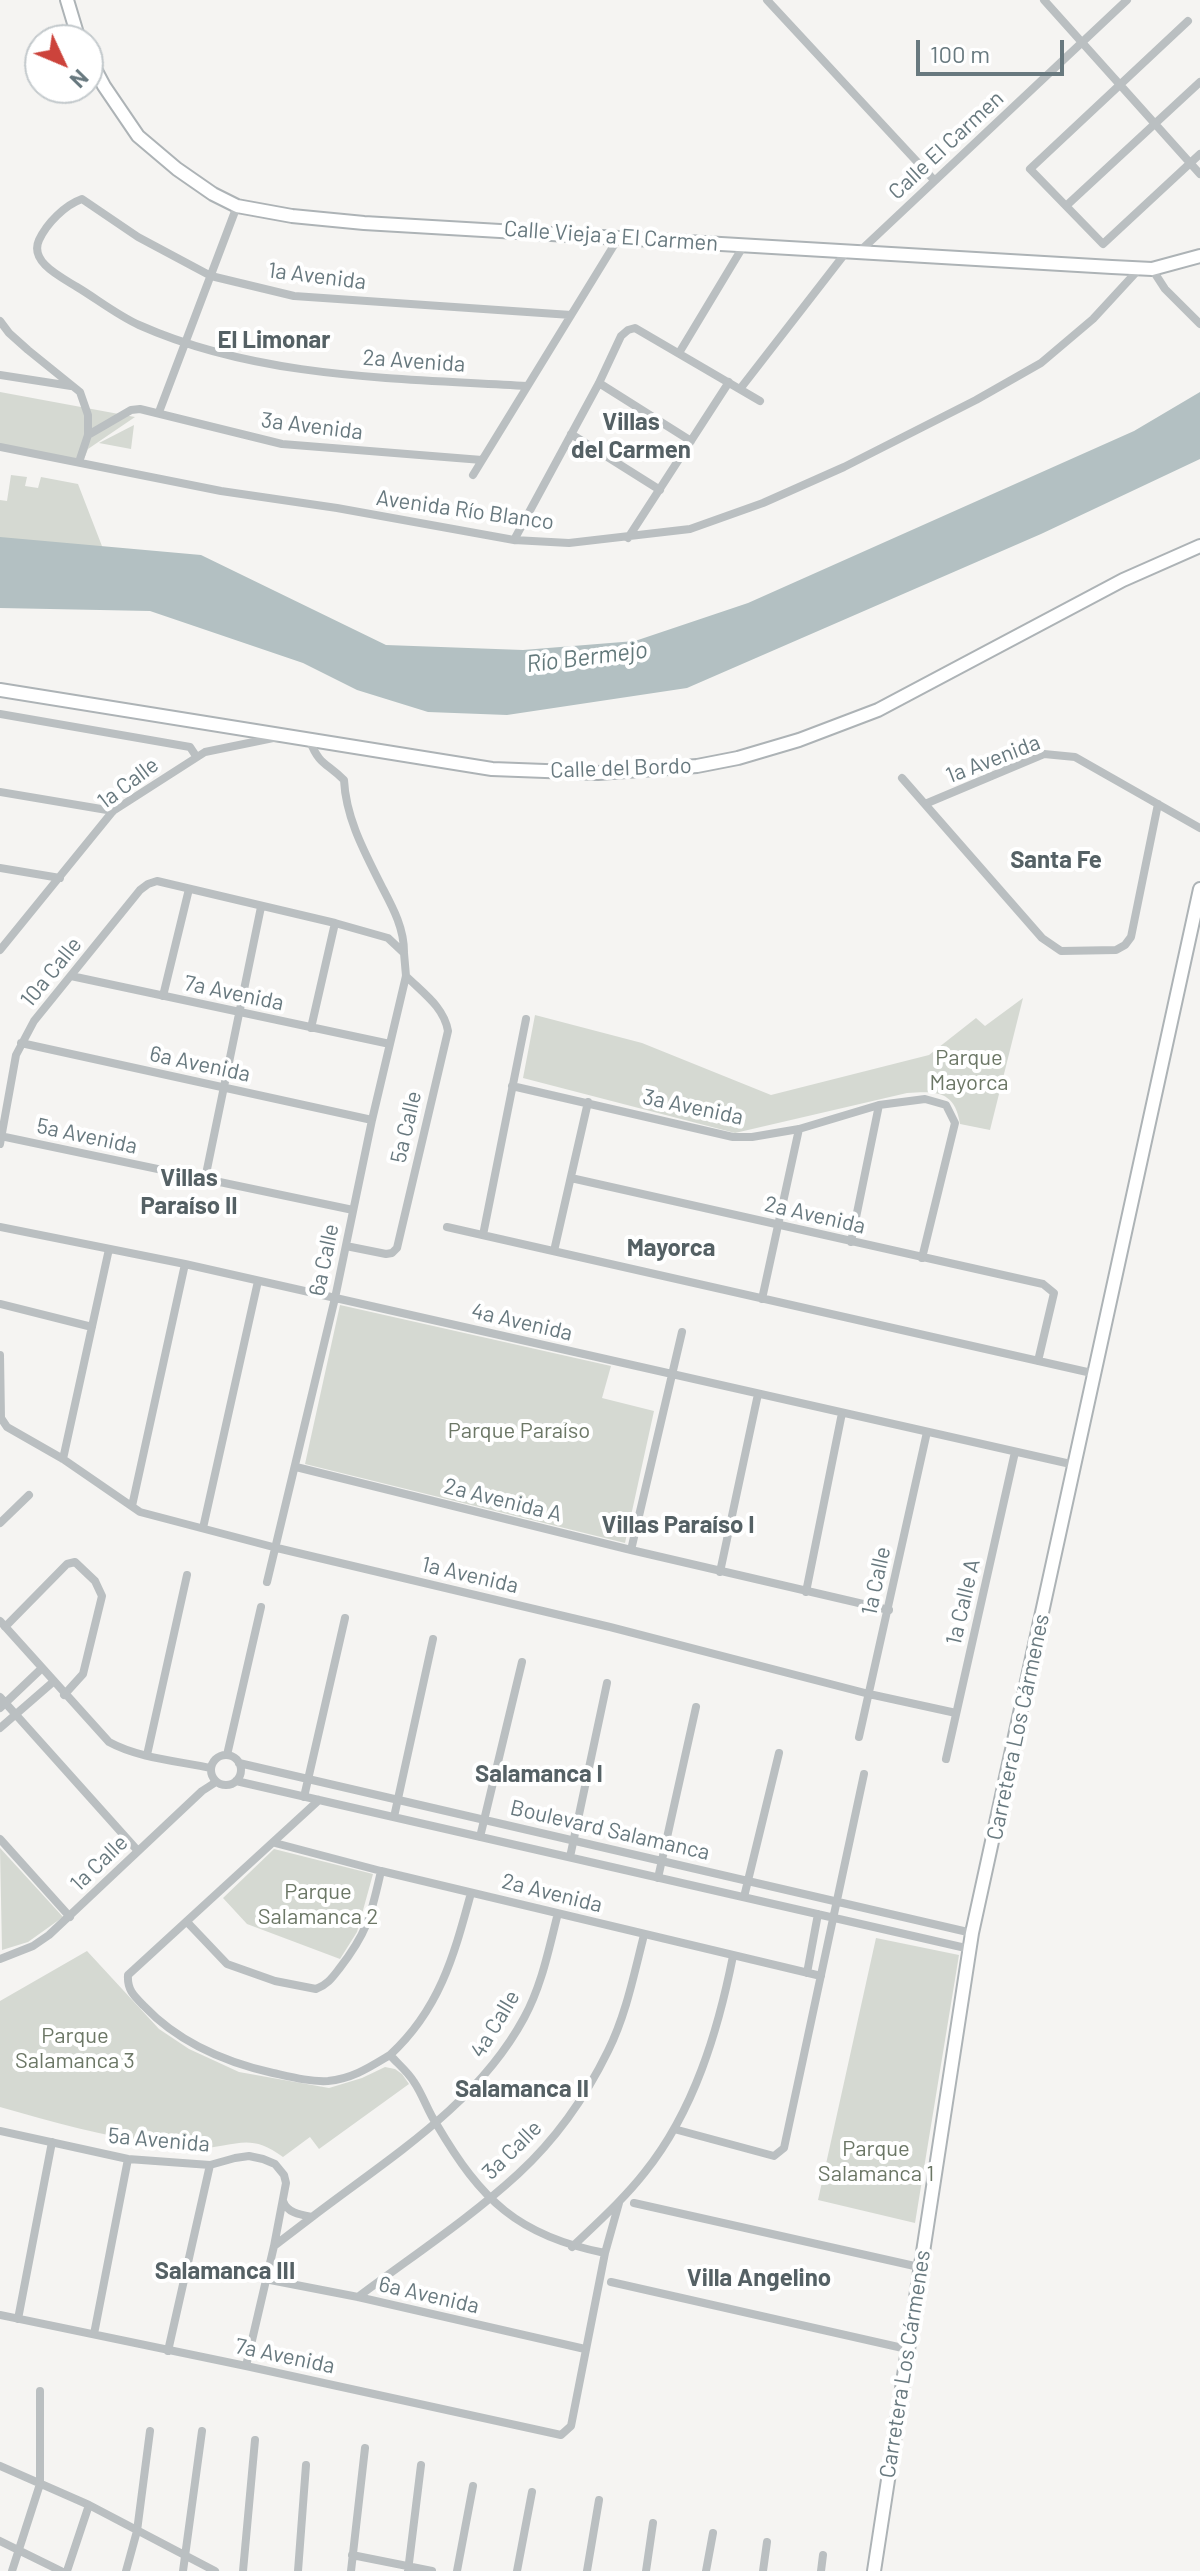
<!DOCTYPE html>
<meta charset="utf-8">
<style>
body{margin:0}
#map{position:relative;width:1200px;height:2571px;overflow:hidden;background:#f5f4f2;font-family:Barlow,sans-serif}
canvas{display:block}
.north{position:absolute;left:24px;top:24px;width:80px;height:80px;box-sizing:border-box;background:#fff;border:2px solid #c3c9cc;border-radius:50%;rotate:134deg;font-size:22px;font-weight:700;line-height:32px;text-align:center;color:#68797f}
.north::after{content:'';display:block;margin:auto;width:28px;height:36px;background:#cc433b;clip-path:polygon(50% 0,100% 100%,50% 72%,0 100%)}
.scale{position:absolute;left:916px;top:40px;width:148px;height:36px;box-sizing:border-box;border:4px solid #68797f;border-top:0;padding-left:10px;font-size:24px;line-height:28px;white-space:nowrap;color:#68797f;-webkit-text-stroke:6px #fff;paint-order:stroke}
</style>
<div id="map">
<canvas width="1200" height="2571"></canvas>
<div class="north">N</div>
<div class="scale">100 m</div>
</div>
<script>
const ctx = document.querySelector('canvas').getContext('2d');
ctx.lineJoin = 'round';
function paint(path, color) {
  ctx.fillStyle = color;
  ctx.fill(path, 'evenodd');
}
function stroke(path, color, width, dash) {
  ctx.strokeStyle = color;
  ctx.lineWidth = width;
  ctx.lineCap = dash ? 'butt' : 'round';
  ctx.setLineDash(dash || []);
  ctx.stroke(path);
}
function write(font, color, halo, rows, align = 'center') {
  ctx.font = font + ' Barlow,sans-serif';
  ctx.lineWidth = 8;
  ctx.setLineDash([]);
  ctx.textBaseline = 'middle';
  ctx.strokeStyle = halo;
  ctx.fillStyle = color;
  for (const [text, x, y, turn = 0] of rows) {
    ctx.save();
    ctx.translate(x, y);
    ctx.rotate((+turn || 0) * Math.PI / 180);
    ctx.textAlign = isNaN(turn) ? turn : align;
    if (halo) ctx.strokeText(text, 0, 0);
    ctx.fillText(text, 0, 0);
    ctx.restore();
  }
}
paint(new Path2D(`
 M0,392l135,25 -47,32 -6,15 -82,-16z
 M134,425l-3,24 -32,-6z
 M11,475l16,2 -2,9 13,2 3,-11 37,7 34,88 -112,-2v-70l7,1z
 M1023,998l-33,132 -30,-6c-5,-34 -25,-33 -53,-31l-172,40 -212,-55 12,-63 107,28 129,52 158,-40 47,-37 9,8z
 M340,1305l271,61 -9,32 52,13 -29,132 -320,-79z
 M0,1848l63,69 -35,25 -26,8z
 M274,1849l99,25 -16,58 -17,27 -93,-35 -24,-26z
 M876,1938l83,17 -44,268 -97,-23z
 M87,1951l72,78 30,20 50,23 90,16 33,-10 23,-11 10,2 7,5 7,10 -90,65 -9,-12 -27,20c-36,-27 -49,-8 -88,-9 -13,0 -25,-3 -38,-4 -53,-8 -105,-22 -157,-37v-106z`), '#d5d9d2');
paint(new Path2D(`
 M1200,392v67l-159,75 -354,154 -180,27 -79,-3 -71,-22 -54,-27 -153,-52 -150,-3v-71l201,18 185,90 137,5 112,-9 113,-38 386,-172z`), '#b3c0c2');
const secondary = new Path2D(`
 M67,0l12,40
 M88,56l16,30 34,50 39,33 36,25 24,12 55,10 72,7 748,44 40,2 48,-13
 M0,690l492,79 106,4 99,-7 41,-8 61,-18 79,-30 245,-130 77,-34
 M874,2571l98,-638 228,-1044`);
stroke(secondary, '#adb3b6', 16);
stroke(new Path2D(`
 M767,0l167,180
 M1044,0l156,174
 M1188,21l-158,148 73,75 97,-90
 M1066,206l134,-124
 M859,252l268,-252
 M1152,269l13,20 35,35
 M0,321l9,12 19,17 52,42 8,23v20l-9,27
 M679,353l65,-108
 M0,375l71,11
 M599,383l92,58
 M527,386c-130,-8 -267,-7 -388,-61 -22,-10 -42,-26 -62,-38 -16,-10 -48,-25 -38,-47 8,-17 26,-35 43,-41l56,38 73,39 83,20 277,19
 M740,389l107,-138
 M159,412l78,-206
 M571,434l89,56
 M88,435l43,-25 9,-1 142,35 200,16
 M0,447l221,44 116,17 177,32 55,3 121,-14 73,-26 81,-36 132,-67 65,-37 52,-44 47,-51
 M473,475l146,-238
 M628,538l101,-156
 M514,540l85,-157 22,-47 7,-6 7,-2 125,73
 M0,714l190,33 6,9
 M310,741c9,24 17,22 34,39 2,39 21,73 38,107 11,21 22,41 22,65
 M902,778l140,160 19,13 55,-1 9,-5 6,-8 27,-133
 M0,792l113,19
 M925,804l119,-50 31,3 125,71
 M0,868l60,10
 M0,950l113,-139 92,-59 73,-15
 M71,976l319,68
 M163,996l26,-107
 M311,1028l24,-105
 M21,1043l351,77
 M512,1086l221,51h19l47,-8 80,-24 46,-6 21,6 9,18 -33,135
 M0,1136l353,74
 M0,1144l16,-89 18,-34 106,-131 8,-6 9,-3 178,42 53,15 16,15 2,23 -34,144 -37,178 -68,284
 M571,1178l472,106 11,9 -16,68
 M205,1179l56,-272
 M0,1227l185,37 890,201
 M447,1227l649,147
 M483,1235l43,-216
 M851,1242l28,-137
 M346,1246l40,8 6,-1 5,-5 51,-217c-4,-24 -25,-38 -42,-55
 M554,1251l34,-149
 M762,1299l37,-170
 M0,1304l92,23
 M0,1355l1,63 6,9 56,32 77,53 137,36 333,79 259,67 87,19
 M63,1459l46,-210
 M296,1467l335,83 258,60
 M132,1506l53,-242
 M0,1523l29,-28
 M203,1528l55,-247
 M631,1550l51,-218
 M720,1572l38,-178
 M806,1592l36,-179
 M0,1621l109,121c29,16 69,19 102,26
 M5,1627l62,-63 8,-2 20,19 7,15 -19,78 -19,21
 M0,1697l138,154
 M0,1708l41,-39
 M0,1728l53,-46
 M859,1737l68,-305
 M211 1770a15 15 0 1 1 30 0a15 15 0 1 1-30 0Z
 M147,1755l40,-180
 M227,1755l34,-148
 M946,1759l69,-307
 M239,1763l733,170
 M236,1781l734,168
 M304,1797l41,-179
 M319,1800l-191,175c-1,15 6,21 16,31 35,37 80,56 129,67 18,4 37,9 55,8 24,-2 42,-14 62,-26 8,9 18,17 24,27 9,13 14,30 23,43 44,75 81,111 168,128
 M394,1817l39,-178
 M480,1837l42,-175
 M0,1839l70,78
 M275,1843l106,28 440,105
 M570,1857l37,-174
 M658,1878l38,-171
 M744,1897l35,-144
 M188,1923l39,41 48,17 41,8c11,-4 16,-11 23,-20 29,-37 32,-54 42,-98
 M0,1959l33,-13 16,-11 153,-144 14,-9
 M807,1973l11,-59
 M390,2055c50,-46 64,-100 81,-162
 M674,2129l100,27 10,-8 80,-374
 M0,2131l128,28 82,6 25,-7 14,-2 14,3 12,5 9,11 2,8 -12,63
 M283,2201c4,12 18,14 29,16 77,-59 165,-112 212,-199 18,-33 25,-70 34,-105
 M634,2203l285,64
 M572,2247c25,-24 52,-48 73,-75 49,-61 73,-141 88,-216
 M265,2279l93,18 227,52
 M611,2282l296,67
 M358,2297c53,-40 111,-78 160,-123 37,-34 68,-78 90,-123 18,-36 26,-77 36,-116
 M0,2315l246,51 315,69 10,-9 34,-173 14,-50
 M18,2319l34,-177
 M94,2334l34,-175
 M168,2351l42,-186
 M246,2366l28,-120 38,-29
 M0,2466l89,39 126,66
 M0,2541l61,30
 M352,2555l80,16
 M12,2571l28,-87v-93
 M67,2571l22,-66
 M126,2571l11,-40 13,-100
 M183,2571l19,-140
 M243,2571l12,-131
 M298,2571l8,-106
 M351,2571l14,-123
 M408,2571l13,-106
 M457,2571l16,-85
 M517,2571l15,-79
 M587,2571l12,-71
 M646,2571l7,-48
 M706,2571l7,-38
 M763,2571l4,-29
 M821,2571l2,-16`), '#babfc1', 8);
stroke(secondary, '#fff', 12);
write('22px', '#68797f', '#fff', [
 ["Calle El Carmen",946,145,-43],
 ["Calle Vieja a El Carmen",611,236,4],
 ["1a Avenida",317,276,7],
 ["2a Avenida",414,361,4],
 ["3a Avenida",312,426,7],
 ["Avenida Río Blanco",465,510,8],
 ["1a Avenida",993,759,-21],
 ["Calle del Bordo",621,768,-2],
 ["1a Calle",128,783,-37],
 ["10a Calle",51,972,-51],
 ["7a Avenida",234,993,12],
 ["6a Avenida",200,1064,12],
 ["3a Avenida",693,1107,12],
 ["5a Calle",406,1127,-77],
 ["5a Avenida",87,1136,12],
 ["2a Avenida",815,1215,13],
 ["6a Calle",324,1260,-78],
 ["4a Avenida",522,1322,13],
 ["2a Avenida A",503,1500,14],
 ["1a Avenida",470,1575,13],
 ["1a Calle",876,1581,-78],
 ["1a Calle A",963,1602,-77],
 ["Carretera Los Cármenes",1018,1727,-78],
 ["Boulevard Salamanca",610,1830,13],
 ["1a Calle",99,1863,-44],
 ["2a Avenida",552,1893,14],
 ["4a Calle",495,2024,-59],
 ["5a Avenida",159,2140,5],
 ["3a Calle",512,2150,-45],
 ["6a Avenida",429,2295,13],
 ["7a Avenida",285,2356,12],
 ["Carretera Los Cármenes",905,2364,-81]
]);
write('22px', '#6c7766', '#fff', [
 ["Parque",969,1058],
 ["Mayorca",969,1083],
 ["Parque Paraíso",519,1431],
 ["Parque",318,1892],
 ["Salamanca 2",318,1917],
 ["Parque",75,2036],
 ["Salamanca 3",75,2061],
 ["Parque",876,2149],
 ["Salamanca 1",876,2174]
]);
write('bold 24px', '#556165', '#fff', [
 ["El Limonar",274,340],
 ["Villas",631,422],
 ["del Carmen",631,450],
 ["Santa Fe",1056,860],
 ["Villas",189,1178],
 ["Paraíso II",189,1206],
 ["Mayorca",671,1248],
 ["Villas Paraíso I",678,1525],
 ["Salamanca I",539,1774],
 ["Salamanca II",522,2089],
 ["Salamanca III",225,2271],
 ["Villa Angelino",759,2278]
]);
write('italic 24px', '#63797b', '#fff', [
 ["Río Bermejo",587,657,-7]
]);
</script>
